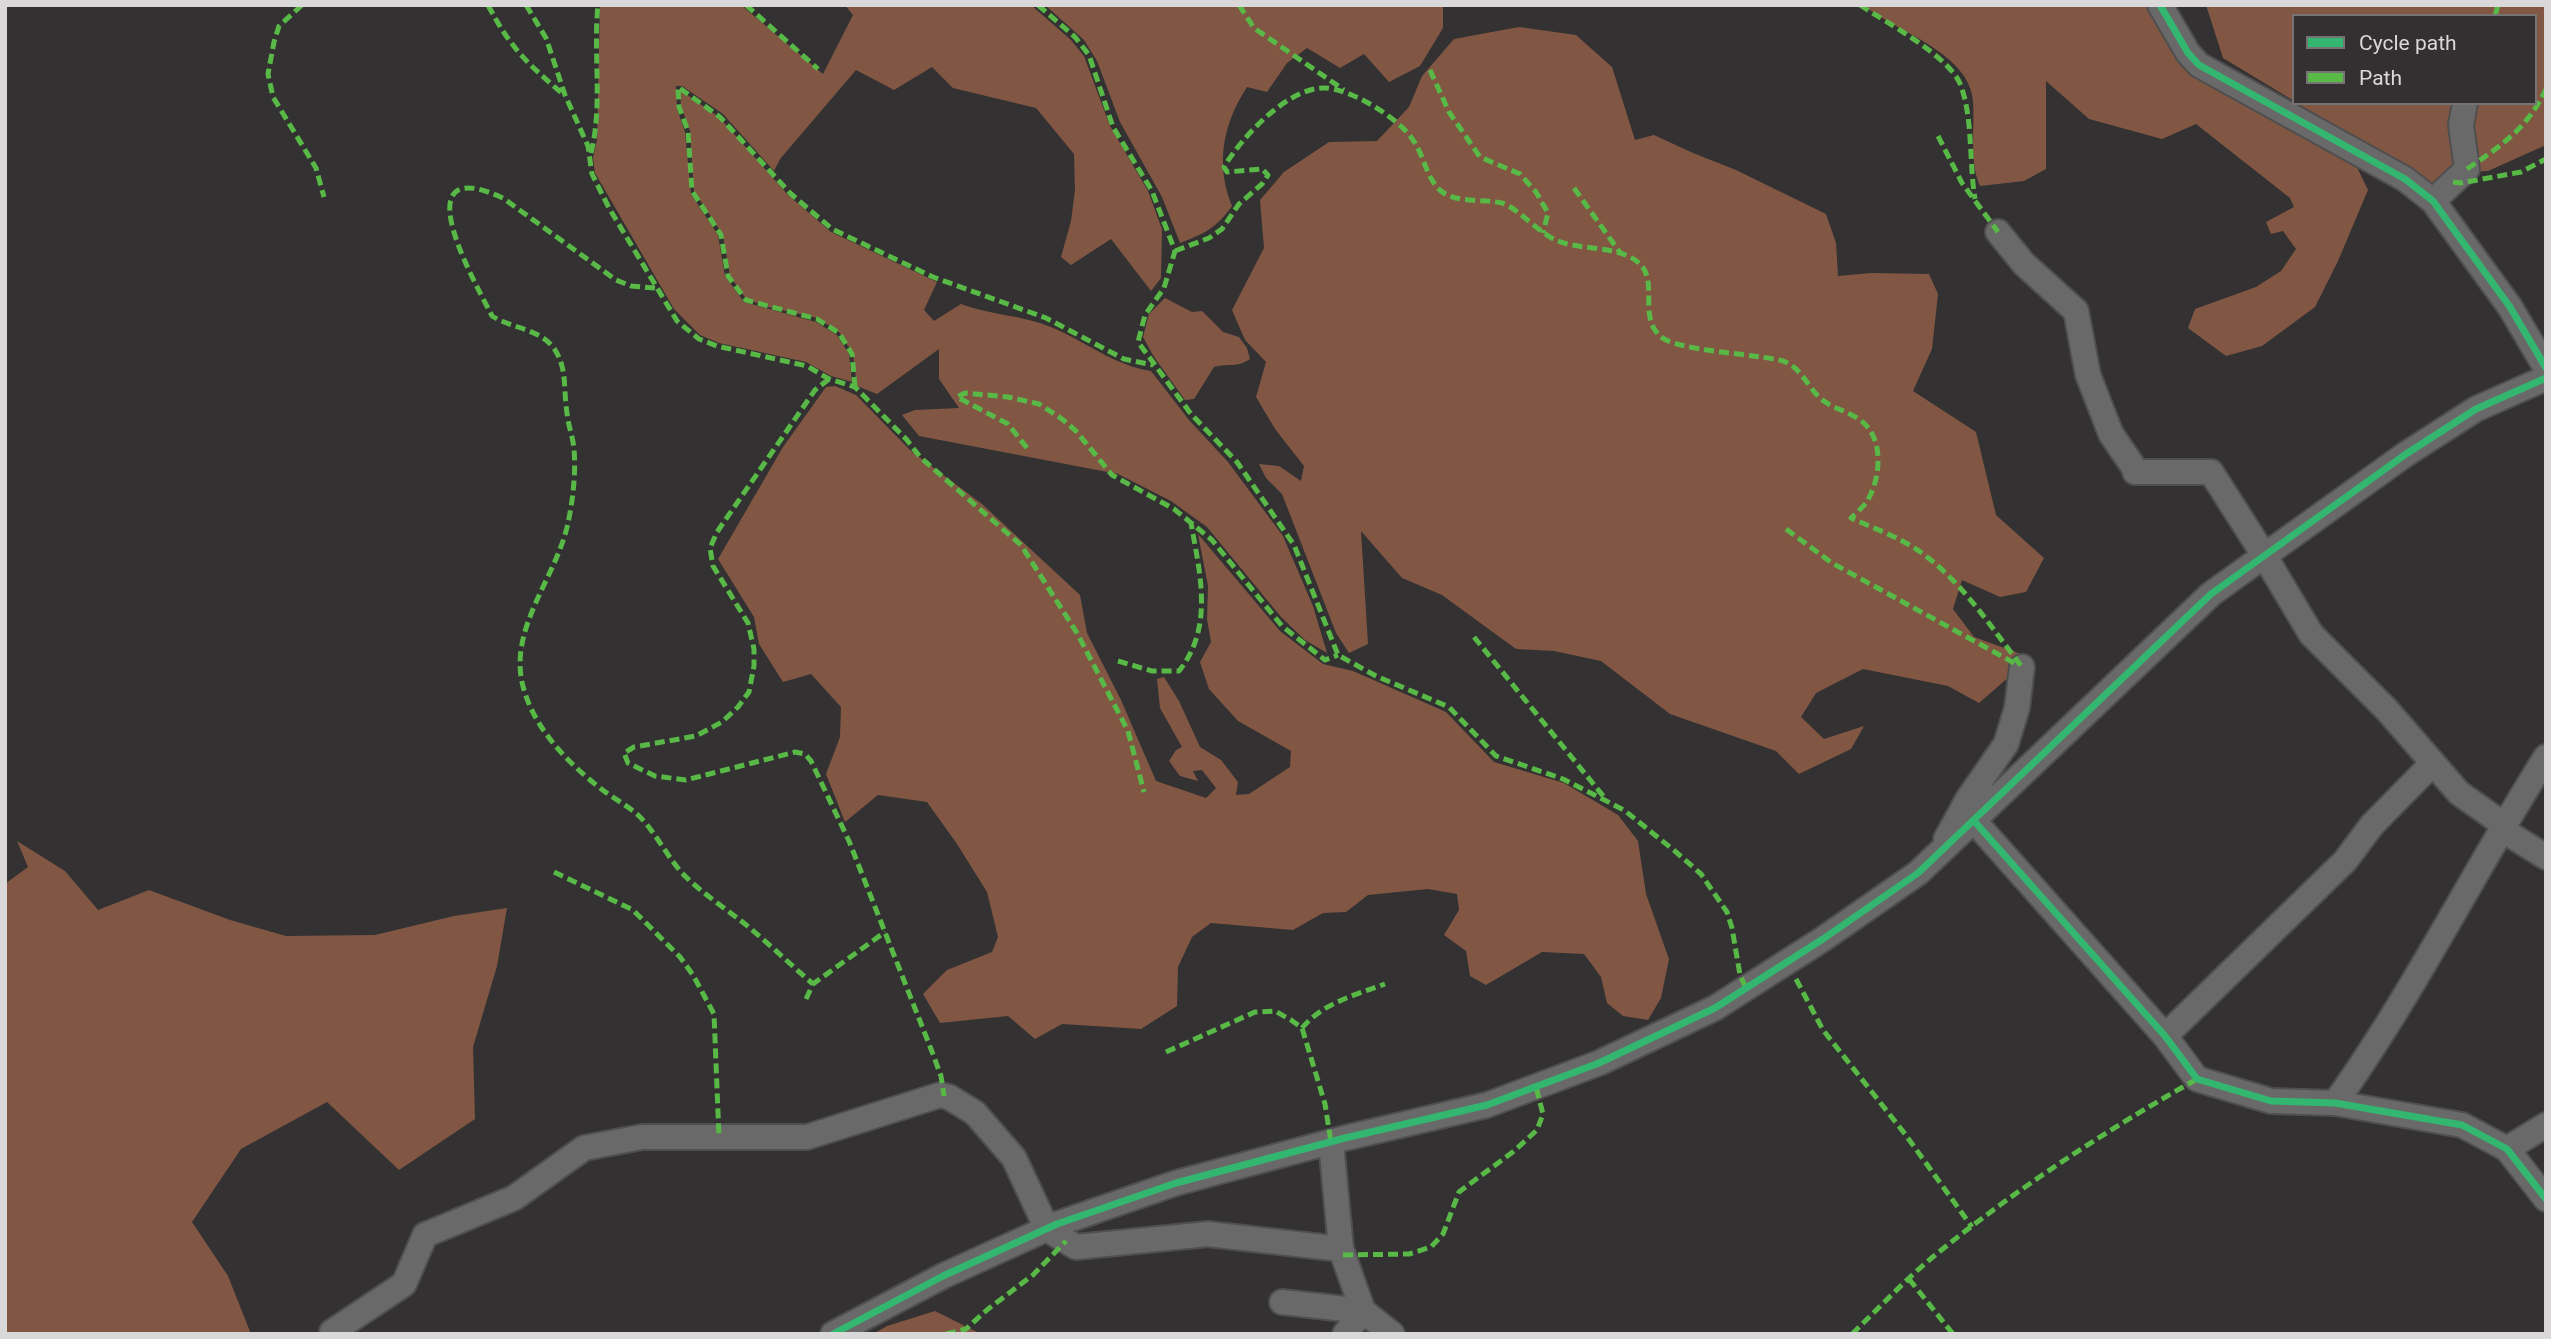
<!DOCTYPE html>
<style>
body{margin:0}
#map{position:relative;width:2551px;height:1339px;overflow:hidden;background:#333132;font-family:Roboto,sans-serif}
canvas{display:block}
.frame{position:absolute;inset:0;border:7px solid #dad8d9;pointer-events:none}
.legend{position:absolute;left:2292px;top:14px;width:245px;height:91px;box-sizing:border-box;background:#343031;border:2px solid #767374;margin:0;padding:9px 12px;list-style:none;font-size:21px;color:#dad8d9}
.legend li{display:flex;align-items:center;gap:14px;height:35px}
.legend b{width:35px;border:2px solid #767374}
</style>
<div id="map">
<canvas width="2551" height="1339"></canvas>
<div class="frame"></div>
<ul class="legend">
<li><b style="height:9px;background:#33b770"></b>Cycle path</li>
<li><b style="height:9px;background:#58b947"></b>Path</li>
</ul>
</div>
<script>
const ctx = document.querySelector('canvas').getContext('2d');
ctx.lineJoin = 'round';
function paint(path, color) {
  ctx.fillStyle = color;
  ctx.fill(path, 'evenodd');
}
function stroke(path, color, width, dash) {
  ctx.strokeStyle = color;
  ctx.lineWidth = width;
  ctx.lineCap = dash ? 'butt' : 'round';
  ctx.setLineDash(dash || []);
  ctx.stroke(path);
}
paint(new Path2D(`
 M600,5h141l82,69 30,-59 -8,-10h186l40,35 13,16 26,70 38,65 14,38 -1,49 -10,13 -40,-52 -40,26 -10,-8 10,-36 4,-31 -1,-36 -38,-46 -83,-20 -21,-21 -38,23 -38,-20 -76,89 -6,12 -51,-57 -41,-28h-6l1,23 8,23 6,62 27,41 7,41 19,26 72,20 21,13 12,19 3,28 -21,-6 -25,-14 -87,-19 -19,-8 -26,-26 -79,-136 -2,-15 4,-18z
 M1045,5h398v23l-23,38 -31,16 -25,-28 -24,14 -33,-20 -20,15 -20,29 -20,-5c-24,37 -32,77 -15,119 -16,22 -26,27 -52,37l-18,-46 -42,-75 -23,-61 -13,-21z
 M1863,5h291l19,40 180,114 15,31 -30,71 -23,46 -53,39 -36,10 -38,-28 7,-19 61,-22 25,-16 15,-22 -13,-18 -12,3 -5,-12 28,-15 -4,-9 -94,-74 -34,15 -73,-20 -43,-38v88l-22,12 -44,5c-11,-25 -5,-57 -7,-85 -3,-48 -78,-70 -110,-96z
 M2206,5h340v140l-58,26 -37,2 -16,14 -138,-84h238v-87h-241v85l-71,-43z
 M1519,27l57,8 36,32 23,73 19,-5 39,18 43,17 90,44 10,29 2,33 33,-3 58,1 9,20 -6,55 -19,42 63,41 20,83 48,43 -18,34 -26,5 -38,-17 -9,29 21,28 47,17 -12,23 -30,26 -31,-17 -85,-17 -47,24 -15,24 23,22 40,-13 -13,23 -52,25 -23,-23 -106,-37 -69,-53 -47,-10 -38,-2 -74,-54 -40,-17 -41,-47 7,113 -19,9 -13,-20 -54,-139 -16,-16 -7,-14 20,2 22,15 3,-15 -29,-37 -19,-32 10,-35 -21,-22 -13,-30 32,-62 -4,-48 24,-28 45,-30 48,-1 32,-34 13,-31 32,-37z
 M680,90l39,27 69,78 43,37 106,50 -13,28 10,11 27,-17c29,11 61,11 90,23 34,14 62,38 100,44l38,49 39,42 55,74 30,70 14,47 -22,-13 -24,-23 -74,-90 -36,-26 -53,-27 -199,-38 -17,-21 13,-5 44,-2 -20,-29v-30l-62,45 -20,-8 -4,-32 -14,-22 -22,-14 -49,-11 -22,-8 -16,-23 -7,-41 -29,-44 -4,-60 -9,-25z
 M1165,298l27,14 10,-1 21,21 16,5 8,11 3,11c-13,9 -21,4 -36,8l-20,32 -9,1 -31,-43 -11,-20 6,-23z
 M835,386l21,9 54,55 72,54 98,91 7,38 34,67 35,81 50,17 10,-10 -14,-18 -9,1 5,10 -18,-5 -11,-15 7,-11 6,-3 -22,-39 -3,-29 7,-2 15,24 21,46 21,13 17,22 -2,13 13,-1 41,-27 1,-16 -53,-30 -29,-32 -9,-27 11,-20 -4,-23 1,-33 -10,-52 82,97 43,33 30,7 93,41 48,50 70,21 54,32 20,26 8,53 23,65 -8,39 -13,22 -25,-4 -16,-13 -6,-26 -17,-23 -42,-2 -56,33 -16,-9 -4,-25 -22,-16 15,-25 -2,-16 -29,-5 -60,6 -22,17 -23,1 -30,17 -82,-7 -19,14 -14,30 -1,39 -36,23 -79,-5 -27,15 -27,-23 -68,7 -17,-29 24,-24 45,-18 6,-15 -11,-45 -30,-48 -30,-42 -49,-7 -33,27 -19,-48 14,-37 1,-30 -30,-33 -28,8 -24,-38 -5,-27 -36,-58 65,-112 43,-60z
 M17,841l48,30 33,39 51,-20 81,30 56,16 89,-1 79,-19 53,-8 -10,58 -24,81 2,72 -76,51 -72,-68 -86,47 -49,73 36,54 23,58h-246v-450l23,-17z
 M935,1311l46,23h-108l14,-8z`), '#815744');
const minor = new Path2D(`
 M2160,5l28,48 11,12 206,114 28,22 77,106 36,61
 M2433,201l34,-32 -6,-44 4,-22
 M1998,232l26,32 52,47 12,64 23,59 26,38
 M2135,472h76l53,83 47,79 76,76 72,83 44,31
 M1975,822l190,214 32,43 74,22 64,2 127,22 45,24 39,50
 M2501,829l45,28
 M1946,839l22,-40 38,-55 11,-36 5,-41
 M2165,1036l180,-175 27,-36 61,-62
 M2335,1103c78,-109 139,-232 211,-346
 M1331,1142l10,107
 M2507,1149l39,-24
 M1282,1302l81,9
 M332,1332l72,-48 21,-49 89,-37 70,-50 58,-11h165l133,-42 9,2 26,16 39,45 33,71 29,18 132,-13 133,15 22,62 29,23
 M833,1334l110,-58 114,-52 119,-41 169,-45 142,-33 112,-42 116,-55 108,-69 95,-66 293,-279 195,-140 70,-45 70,-31
 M1345,1334l18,-23`);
stroke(minor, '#504f4f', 28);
stroke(minor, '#6a6969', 24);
stroke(new Path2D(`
 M302,5l-23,21 -5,16 -6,32 5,23 43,71 8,29
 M488,5c23,44 39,58 76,90
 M526,5l20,33 19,57 23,51 4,28 17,34 68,113 22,18 18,7 90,20 22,13 26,8 52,53 13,17 101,88 56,88 51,98 16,61
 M746,5l72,64
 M1038,5l37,32 14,18 24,72 39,64 23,60 -11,37 -19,27 -7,27 53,72 46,48 57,83 44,110 38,21 73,31 47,49 67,23 61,31 52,42 25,22 26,38 5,16 8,47 6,13
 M1239,5l15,23 90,62
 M1860,5c27,18 91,52 101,81 12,33 8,77 14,113
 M2495,16l3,-11
 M1430,70l19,42 31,45 40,17 16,18 12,21 -5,20
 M1938,136l24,47 36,49
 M591,153c12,-48 2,-99 7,-148
 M2467,169c34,-23 61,-41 79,-80
 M2453,182l8,1 60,-11 25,-13
 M1574,188l47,66
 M1175,251l34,-13 13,-9 17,-25 23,-20 6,-9 -6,-6 -35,3 -3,-5c18,-30 63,-79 100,-79 26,0 75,30 89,52 11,15 13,38 28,51 14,12 43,8 61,12 15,4 37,31 56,38 25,10 61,4 81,22 20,18 -1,53 21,73 15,15 98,18 123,25 18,6 24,25 37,37 11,10 25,12 37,20 28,16 25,60 9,85 -4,5 -10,10 -15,15 22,10 48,19 68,33 42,29 72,76 103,116
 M655,288l-24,-2 -15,-6 -113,-82c-12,-5 -29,-13 -42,-9 -35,11 22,108 31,127 19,12 47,13 61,31 15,20 10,42 14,66 1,12 6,24 7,36 2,23 -1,51 -6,74 -12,57 -64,109 -43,170 12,39 47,74 79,98 11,8 24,15 34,24 19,18 30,45 49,63 18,17 39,31 58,46 23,19 45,40 68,60
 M829,379l-14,11 -98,142 -7,16 3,18 35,57 6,26v17l-5,26 -11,15 -16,15 -26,14 -62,11 -10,6 4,10 27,13 31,4 109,-28 10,2 6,7 38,80 82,208 10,27 3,20
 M855,387l-3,-33 -13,-21 -22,-14 -71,-19 -18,-24 -7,-41 -29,-44 -4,-60 -9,-24 -1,-20 42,30 71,77 41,35 101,48 113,41 78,41 29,6
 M1027,448l-19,-24 -51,-27 8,-4 43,4 31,7 23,15 14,12 36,44 62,34 38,31 70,86 43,34 13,-5
 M1786,529l46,34 184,101
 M1474,637l130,160
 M1118,661l34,10h27c35,-44 21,-97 12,-148
 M554,872l79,38 47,47 13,18 21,39 5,123
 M1796,979l27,51 82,104 67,93
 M806,999l7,-15 72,-52
 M1302,1028c21,-25 53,-33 83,-44
 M1166,1052l89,-40 20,-1 16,9 11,8 23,76 6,38
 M1343,1255l66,-1 22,-7 12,-13 16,-42 55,-41 23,-21 6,-16 -7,-27
 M1909,1279l44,55
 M946,1334l20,-5 22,-20 45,-34 33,-34
 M1852,1334c27,-26 53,-54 82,-78 82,-67 171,-125 263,-177`), '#58b947', 5, [10, 5]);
stroke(new Path2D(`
 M2160,5l28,48 11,12 206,114 28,22 77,106 36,61
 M1975,822l190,214 32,43 74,22 64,2 127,22 45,24 39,50
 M833,1334l110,-58 114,-52 119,-41 169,-45 142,-33 112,-42 116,-55 108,-69 95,-66 293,-279 195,-140 70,-45 70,-31`), '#33b770', 7);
</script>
